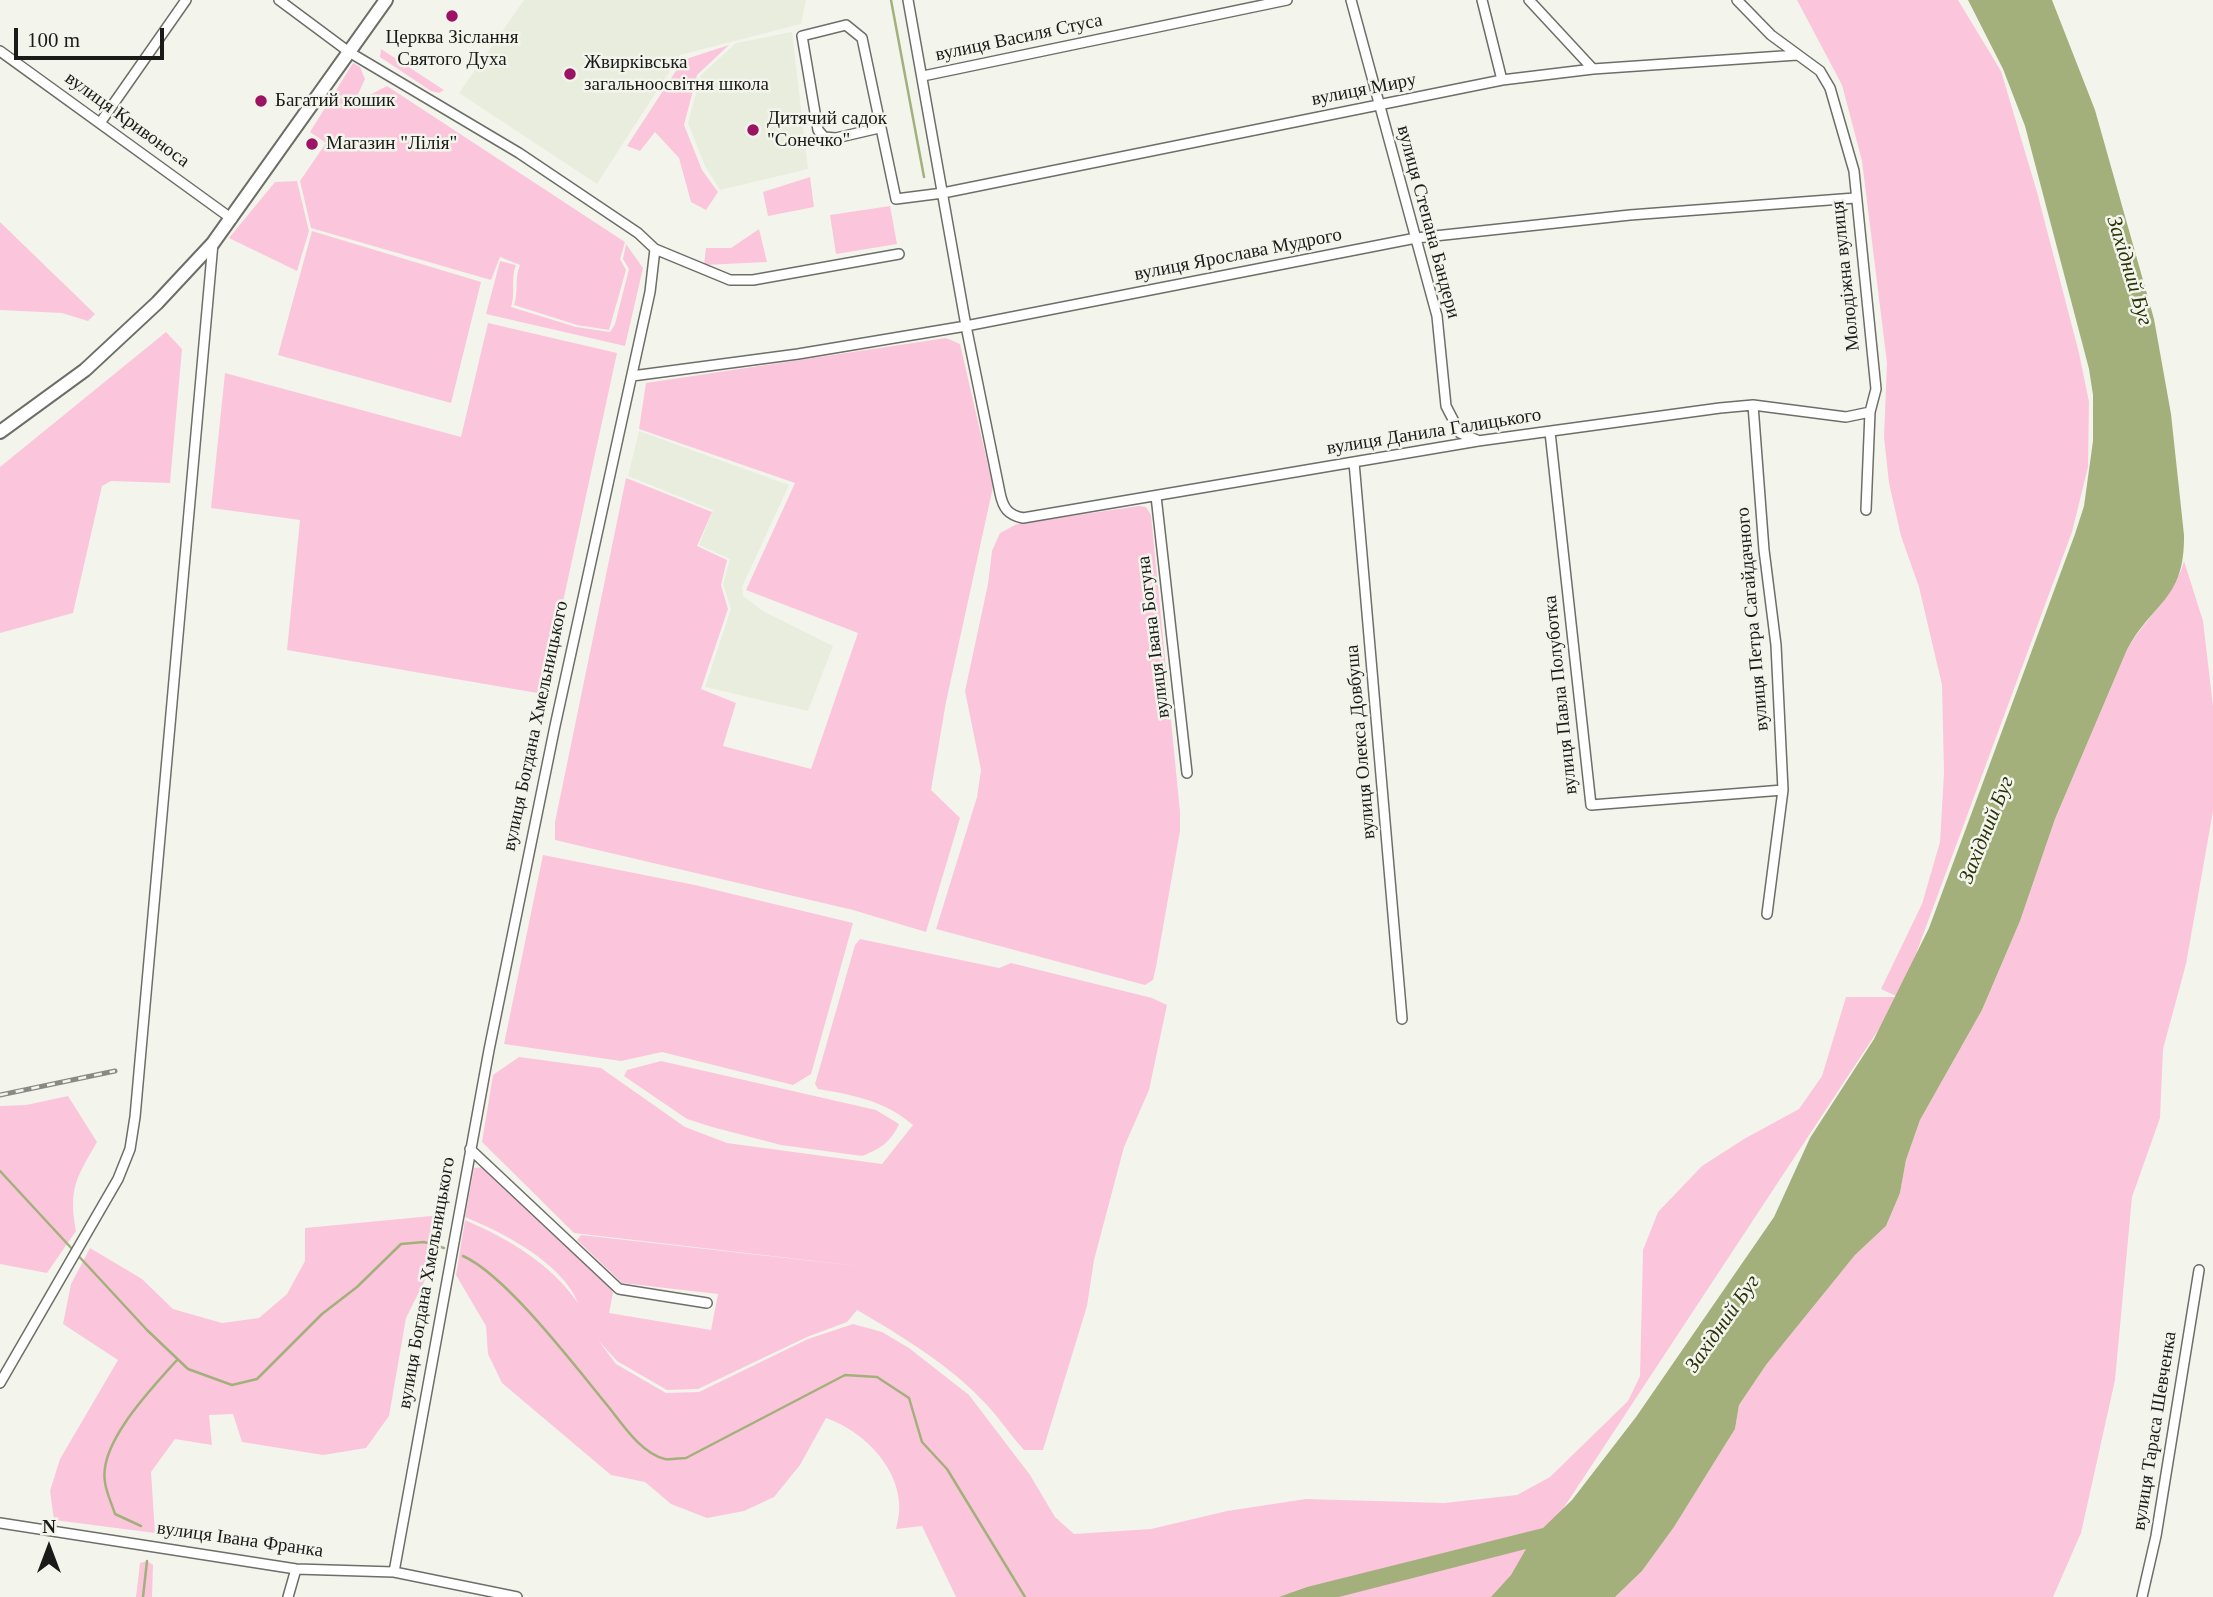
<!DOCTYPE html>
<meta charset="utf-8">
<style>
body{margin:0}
#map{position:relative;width:2213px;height:1597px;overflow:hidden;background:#f3f5ed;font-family:"Times New Roman",serif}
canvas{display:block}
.north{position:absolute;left:14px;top:1513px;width:70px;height:70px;-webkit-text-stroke:5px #f3f5ed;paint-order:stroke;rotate:0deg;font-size:19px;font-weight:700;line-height:28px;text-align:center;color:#1a1b18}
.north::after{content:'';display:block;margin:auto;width:24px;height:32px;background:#1a1b18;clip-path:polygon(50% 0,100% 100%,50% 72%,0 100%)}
.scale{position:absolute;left:14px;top:28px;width:150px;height:32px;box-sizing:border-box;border:4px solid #1a1b18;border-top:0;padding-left:9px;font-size:21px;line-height:24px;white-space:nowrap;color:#1a1b18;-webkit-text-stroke:5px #f3f5ed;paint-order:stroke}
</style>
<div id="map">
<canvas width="2213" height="1597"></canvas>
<div class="north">N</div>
<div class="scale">100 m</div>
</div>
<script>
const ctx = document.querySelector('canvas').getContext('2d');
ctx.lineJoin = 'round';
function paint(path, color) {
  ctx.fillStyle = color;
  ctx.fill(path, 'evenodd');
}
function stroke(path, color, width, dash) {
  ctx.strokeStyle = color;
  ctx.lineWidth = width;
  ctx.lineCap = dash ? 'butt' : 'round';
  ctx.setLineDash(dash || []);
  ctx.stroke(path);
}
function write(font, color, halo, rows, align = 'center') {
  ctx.font = font + ' "Times New Roman",serif';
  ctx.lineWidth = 5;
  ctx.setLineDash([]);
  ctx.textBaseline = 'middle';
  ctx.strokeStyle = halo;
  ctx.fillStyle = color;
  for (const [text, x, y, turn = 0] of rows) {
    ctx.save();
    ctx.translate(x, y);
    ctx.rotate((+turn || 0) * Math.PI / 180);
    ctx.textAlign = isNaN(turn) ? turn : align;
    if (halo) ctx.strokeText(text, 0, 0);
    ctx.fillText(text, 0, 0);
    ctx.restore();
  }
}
paint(new Path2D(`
 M524,0h282l-5,24 -121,31 -83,129 -138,-91z
 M792,32l16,137 -88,21 -15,-24 -17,-43 13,-48 35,-32z
 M639,431l150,54 -47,102 1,9 20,15 70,35 -25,65 -103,-24 26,-78 -8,-25 7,-25 -31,-14 14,-35 -85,-34z`), '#e9eddd');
paint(new Path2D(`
 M1797,0h161l43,71 36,121 42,161 10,49 -1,65 -16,65 -172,465 -395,600h-549l-34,-71 -26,3c16,-49 -27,-96 -70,-111l-26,47 -26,32 -30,14 -37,7 -36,-14 -26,-22 -34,-7 -109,-92 -14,-29 -2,-28 -30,-51 9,-55c44,19 86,44 113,83 -16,-40 -74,-70 -113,-86l9,-49 11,-1 126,120 2,6 -4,20 102,17 7,-36 -96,-11 -45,-43 4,-5 285,32 -292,-34 -92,-91 11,-67 26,-18 82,11 84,59 42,16 155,21 31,-39c-28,-24 -59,-30 -95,-36l-3,-5 40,-139 5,-6 139,29 12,-5 141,35 15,7 -18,85 -25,57 -30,113 -7,46 -44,144h-19c-13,-14 -24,-31 -37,-45 -37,-40 -84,-68 -130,-95l-10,12 -40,15 -109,52 -31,1 -50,-29 -19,-21 18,24 50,29 33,-1 109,-53 45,-15 29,8 27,16 60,47 61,80 25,42 19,17 77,-5 76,-18 79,-12 138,4 73,-8 33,-18 78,-76 12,-25 3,-126 15,-38 44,-46 42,-27 55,-30 23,-33 24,-79h52l-17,-8 41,-85 18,-62 4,-69 -2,-88 -23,-98 -18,-51 -12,-53 -5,-46 3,-74 -25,-202 -20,-76z
 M729,45l-32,30 -13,50 18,45 16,22 -12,18 -15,-8 -12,-44 -24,-26 -15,19 -13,-5 56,-86z
 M381,49l63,41 -5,3 -8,-2 -51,-34z
 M353,63l7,4 5,12 -11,24 33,-17 238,156 -5,17 6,11 -17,60 -32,-5 -63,-20c5,-14 0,-26 6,-40l-20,-8 -9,23 -180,-52 -11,-47 26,-38 -16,-11z
 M810,177l4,30 -46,9 -5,-24z
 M297,181l12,50 -12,40 -68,-33 46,-56z
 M890,206l7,38 -61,10 -6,-39z
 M0,222l95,92 -7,7 -26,-8 -62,-3z
 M759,229l8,33 -63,3 2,-17h25z
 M312,231l169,51 -30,121 -173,-48z
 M626,244l17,24 -18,78 -139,-32 14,-53 16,4c-6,15 0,27 -5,42l65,20 34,5 5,-8 14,-55 -6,-10z
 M488,323l129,30 -74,341 -256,-44 13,-130 -89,-12 14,-135 236,64z
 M166,332l16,17 -12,134 -59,-2 -9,5 -29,127 -73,20v-166z
 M946,338l14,6 33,143 -47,215 -15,88 29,28 -34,114 -73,-22 -298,-70v-18l71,-344 86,34 -15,34 30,14 -6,25 7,24 -27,80 35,14 -13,43 88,23 47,-136 -112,-43 49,-107 -156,-54 7,-46z
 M1139,506l7,1 5,8 29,297v19l-24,136 -3,13 -8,5 -209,-56 41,-132 4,-27 -16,-79 23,-107 4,-33 8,-18 17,-9z
 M2184,561l19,60 10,85v105l-27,153 -23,85 -3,69 -28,79 -17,183 -34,153 -28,64h-438l27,-26 32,-44 61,-98 4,-24 27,-40 89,-110 31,-29 14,-33 6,-33 14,-40 62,-110 38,-89 35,-102 71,-167c18,-35 47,-51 58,-91z
 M543,855l152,30 158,38 -42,151 -18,11 -131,-33 -41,9 -117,-17z
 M661,1061l215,49 23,14c-7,17 -20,26 -37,32l-81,-11 -69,-18 -25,-8 -63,-43 3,-6z
 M68,1096l29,46c-20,35 -29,46 -21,89l-29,42 -47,-9v-158l26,-1z
 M442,1215l-5,41 -31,62 -17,98 -23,32 -43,7 -81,-13 -9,-28 -24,1 3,30 -37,-6 -24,33 4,61 -101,-13 -4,-29 10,-32 58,-99 -55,-36 8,-40 19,-36 52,31 31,30 49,14 37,-5 28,-24 18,-33v-33z
 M147,1561l6,4 -1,32h-16l4,-34z`), '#fbc6dc');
paint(new Path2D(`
 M1968,0h84l43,110 59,209 17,95 13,121c1,67 -33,67 -58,117l-71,167 -35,102 -38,89 -62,110 -14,40 -6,33 -14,33 -31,29 -89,110 -27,40 -4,24 -61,98 -32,44 -27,26h-124l20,-22 15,-26 -187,48h-60l28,-10 236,-59 29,-28 64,-83 138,-200 36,-79 64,-99 55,-111 146,-394 9,-28 9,-65v-46l-4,-26 -64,-243 -22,-57z`), '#a3b07b');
stroke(new Path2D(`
 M891,0l33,177
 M0,1171l147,159 41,39 44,16 25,-6 65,-65 35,-27 44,-43 23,-2 20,6
 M463,1256c43,19 112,110 144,149 14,17 34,49 58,54 6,1 15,-1 21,-1l159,-83 32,2 32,21 13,44 25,27 78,128
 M141,1526l-26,-12c-3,-10 -9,-22 -10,-32 -7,-39 48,-95 72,-122
 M143,1597l4,-36`), '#a3b07b', 2.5);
const street = new Path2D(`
 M279,0l70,52 170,101 119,80 17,16 -5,43 -95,434 -66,324 -95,522
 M908,0l58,326 34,167c3,15 8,22 23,25l455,-77 242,-33 33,-3 93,12 24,-5
 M1351,0l86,316 9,90 14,27 17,7
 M1482,0l20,80
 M1529,0l64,69
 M1737,0l34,35 49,36 10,17 24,83 22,218 -6,23 -4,98
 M0,51l232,168
 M923,76l364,-76
 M100,123l86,-123
 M879,128l-43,10 -12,-1 -6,-7 -16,-94 44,-11 16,13 34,161 47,-6 559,-113 91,-11 204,-14
 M655,249l75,31h23l146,-26
 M632,376l166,-22 168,-28 450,-88 214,-23 225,-17
 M1753,405l11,145 12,95 7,145 -16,124
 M1550,432l41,373 192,-15
 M1354,462l48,557
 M1156,496l31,277
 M470,1149l149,140 88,14
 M0,1383l118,-204 12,-30 5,-32 78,-874
 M0,1523l296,46 98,3 123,25
 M288,1597l8,-28
 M2142,1597l14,-61 43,-266`);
const secondary = new Path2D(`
 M0,432l85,-62 72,-67 56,-60 173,-243`);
stroke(street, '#6c6e67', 12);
stroke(secondary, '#6c6e67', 16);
stroke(street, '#fff', 9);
stroke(secondary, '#fff', 12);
const rail = new Path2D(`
 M0,1095l115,-24`);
stroke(rail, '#888a84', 5);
stroke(rail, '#f3f5ed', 2.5, [8]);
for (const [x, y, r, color] of [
 [452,16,7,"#9c1363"],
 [570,74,7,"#9c1363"],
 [261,101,7,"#9c1363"],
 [753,130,7,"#9c1363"],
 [312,144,7,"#9c1363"]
]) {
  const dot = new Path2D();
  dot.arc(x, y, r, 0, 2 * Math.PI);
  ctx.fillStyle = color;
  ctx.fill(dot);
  stroke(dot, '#f3f5ed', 2.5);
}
write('19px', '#1a1b18', '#f3f5ed', [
 ["Церква Зіслання",452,38,"center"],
 ["Святого Духа",452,60,"center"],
 ["Жвирківська",584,63],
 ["загальноосвітня школа",584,85],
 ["Багатий кошик",275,101],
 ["Дитячий садок",767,119],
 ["\"Сонечко\"",767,141],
 ["Магазин \"Лілія\"",326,144]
], 'left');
write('19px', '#1a1b18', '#f3f5ed', [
 ["вулиця Василя Стуса",1019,38,-12],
 ["вулиця Миру",1364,90,-11],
 ["вулиця Кривоноса",127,120,36],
 ["вулиця Степана Бандери",1428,222,75],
 ["вулиця Ярослава Мудрого",1238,255,-11],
 ["Молодіжна вулиця",1846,276,-96],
 ["вулиця Данила Галицького",1434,432,-9],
 ["вулиця Петра Сагайдачного",1753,619,-95],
 ["вулиця Івана Богуна",1154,637,-97],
 ["вулиця Павла Полуботка",1561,695,-96],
 ["вулиця Богдана Хмельницького",536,726,-78],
 ["вулиця Олекса Довбуша",1361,742,-95],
 ["вулиця Богдана Хмельницького",427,1283,-80],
 ["вулиця Тараса Шевченка",2155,1431,-81],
 ["вулиця Івана Франка",240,1540,8]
]);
write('italic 21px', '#2a3107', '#f3f5ed', [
 ["Західний Буг",2129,271,73],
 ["Західний Буг",1987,830,-68],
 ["Західний Буг",1723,1324,-55]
]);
</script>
